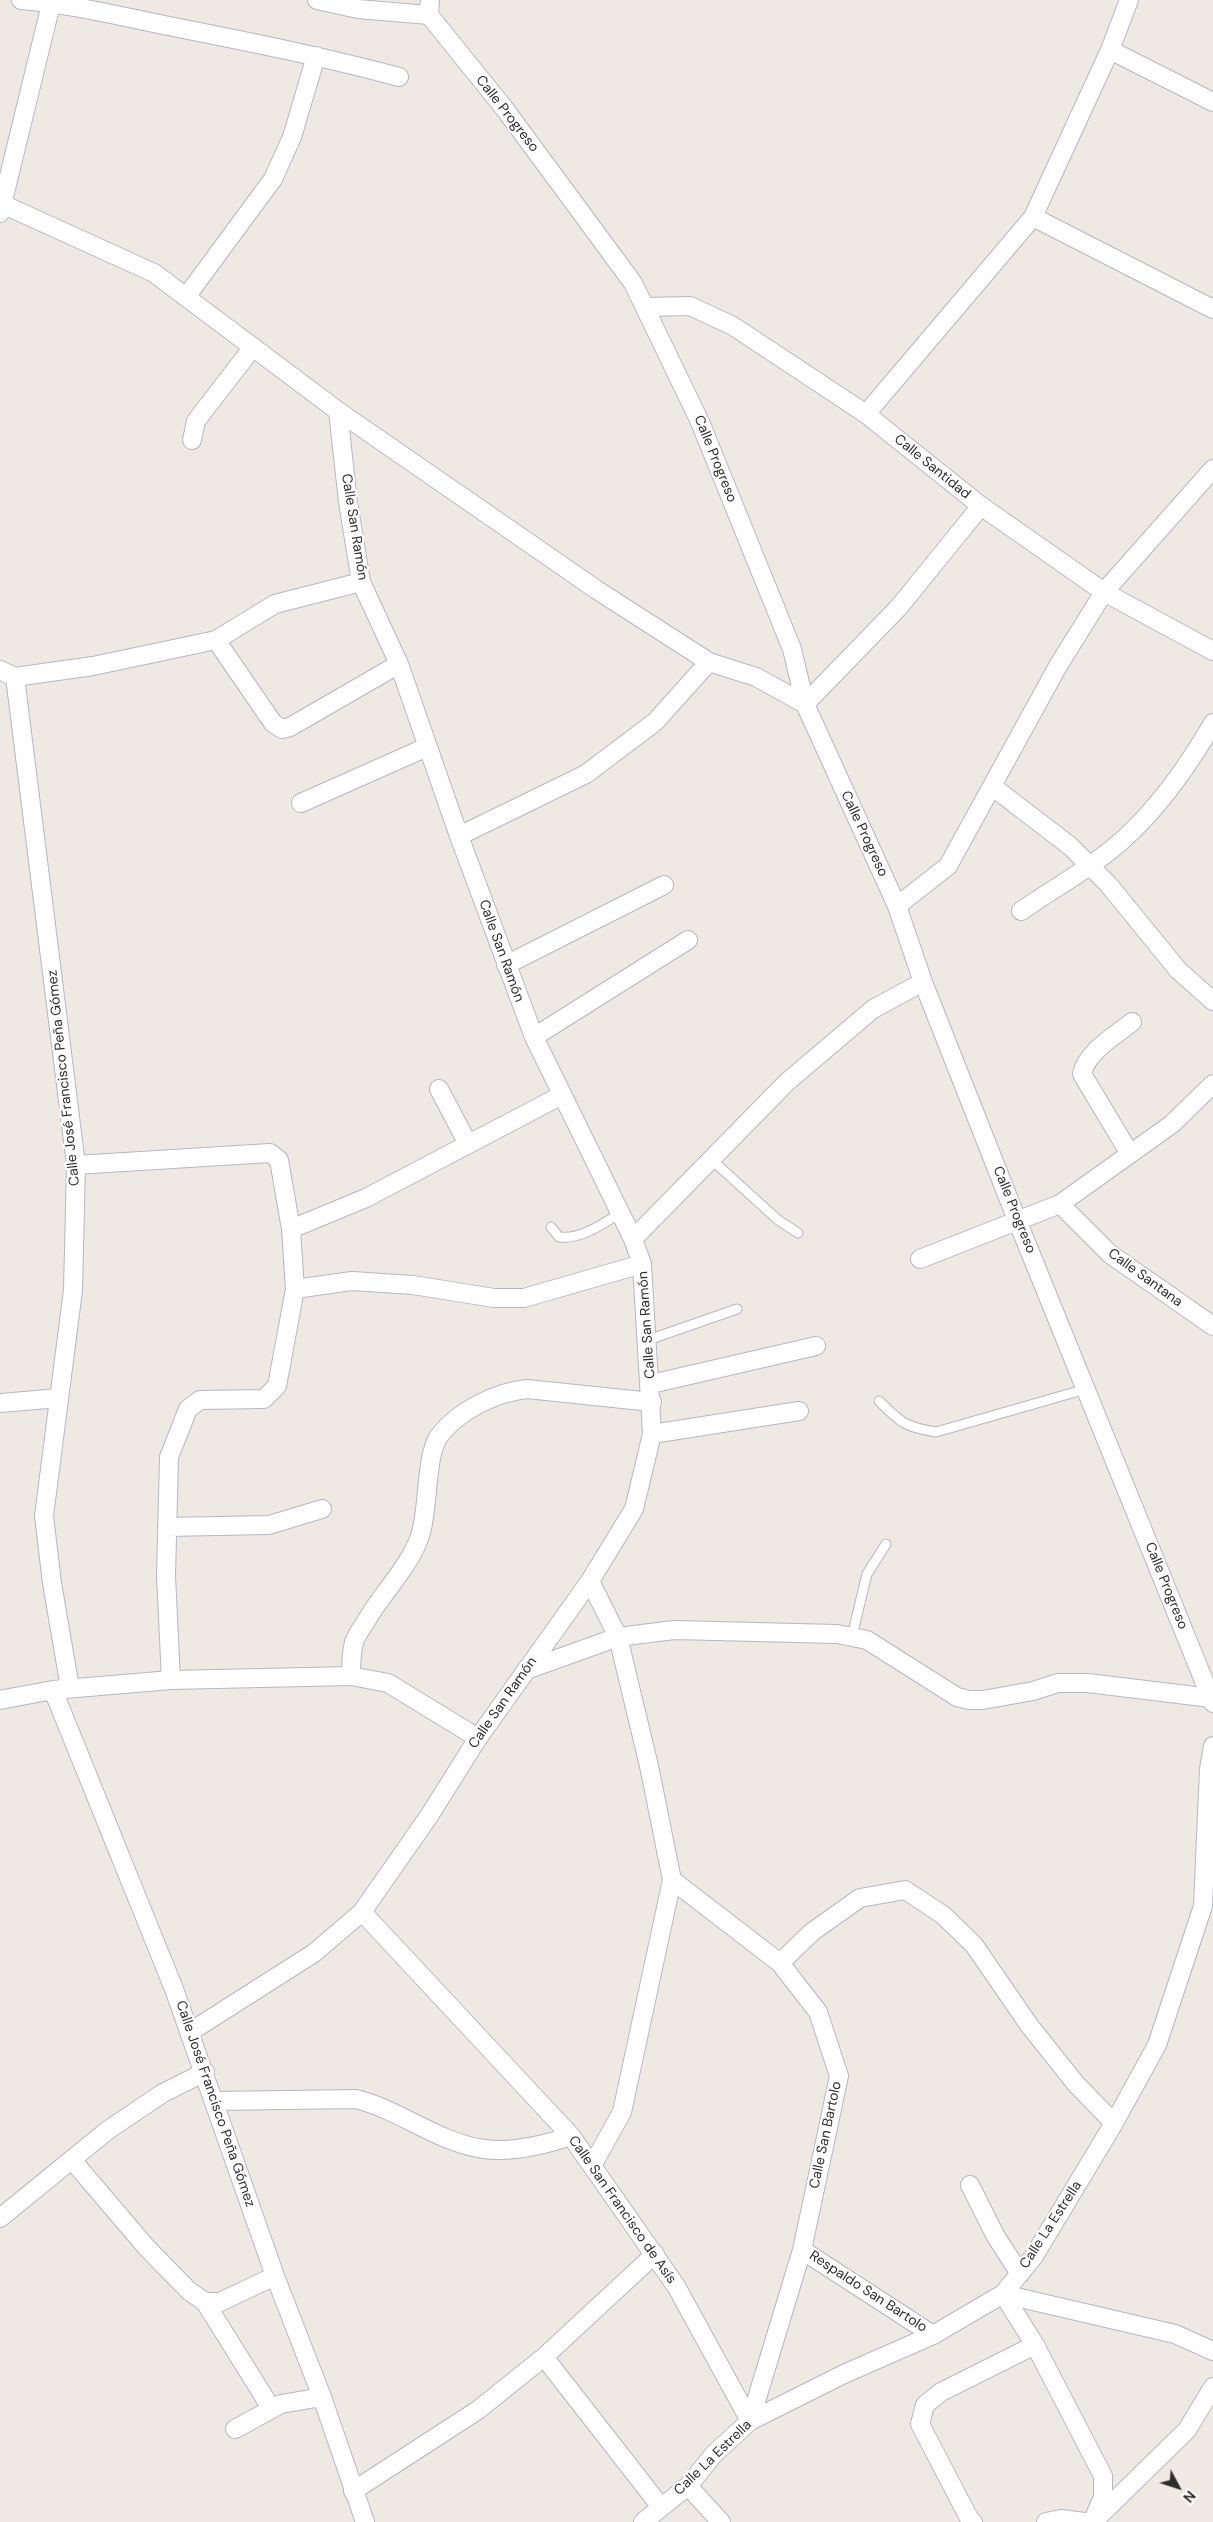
<!DOCTYPE html>
<meta charset="utf-8">
<style>
body{margin:0}
#map{position:relative;width:1213px;height:2522px;overflow:hidden;background:#eee9e2;font-family:"DM Sans",sans-serif}
canvas{display:block}
.north{position:absolute;left:1153px;top:2462px;width:50px;height:50px;-webkit-text-stroke:4px #fff;paint-order:stroke;rotate:130deg;font-size:14px;font-weight:700;line-height:20px;text-align:center;color:#2e2e2e}
.north::after{content:'';display:block;margin:auto;width:18px;height:22px;background:#2e2e2e;clip-path:polygon(50% 0,100% 100%,50% 72%,0 100%)}
</style>
<div id="map">
<canvas width="1213" height="2522"></canvas>
<div class="north">N</div>
</div>
<script>
const ctx = document.querySelector('canvas').getContext('2d');
ctx.lineJoin = 'round';
function stroke(path, color, width, dash) {
  ctx.strokeStyle = color;
  ctx.lineWidth = width;
  ctx.lineCap = dash ? 'butt' : 'round';
  ctx.setLineDash(dash || []);
  ctx.stroke(path);
}
function write(font, color, halo, rows, align = 'center') {
  ctx.font = font + ' "DM Sans",sans-serif';
  ctx.lineWidth = 4.5;
  ctx.setLineDash([]);
  ctx.textBaseline = 'middle';
  ctx.strokeStyle = halo;
  ctx.fillStyle = color;
  for (const [text, x, y, turn = 0] of rows) {
    ctx.save();
    ctx.translate(x, y);
    ctx.rotate((+turn || 0) * Math.PI / 180);
    ctx.textAlign = isNaN(turn) ? turn : align;
    if (halo) ctx.strokeText(text, 0, 0);
    ctx.fillText(text, 0, 0);
    ctx.restore();
  }
}
const service = new Path2D(`
 M712,1160l66,60 20,13
 M551,1227l8,10c21,3 44,-13 61,-24
 M648,1340l89,-31
 M879,1401c22,22 26,26 57,31l150,-43
 M852,1636l15,-62 19,-30`);
const minor = new Path2D(`
 M21,0c51,4 102,17 153,27 75,15 151,30 225,50
 M317,0l41,9 71,6
 M429,15l75,93 129,175 67,139 92,227 13,55 92,202 26,76 94,238 196,483
 M429,15l1,-15
 M1110,50l103,52
 M0,203l154,70 184,138 259,179 112,72 47,15 49,27 94,-97 82,-101
 M0,213l52,-213
 M1033,217l180,92
 M186,297l87,-118 19,-42 24,-81
 M645,307l45,-1 43,20 133,88 115,92 123,86 109,59
 M866,414l167,-197 77,-167 19,-50
 M192,440l4,-19 57,-74
 M216,640l57,83 9,6 8,-2 109,-63
 M0,670l15,7 78,-11 123,-26 59,-36 86,-22
 M15,677l61,488 -3,125 -29,226 8,67 18,105
 M993,787l77,59 38,38 70,86 35,31
 M301,803l126,-56
 M459,836l127,-62 69,-52 54,-60
 M897,906l51,-40 110,-200 46,-74 109,-123
 M1021,911c35,-24 75,-46 106,-75 34,-32 63,-73 86,-113
 M506,965l158,-80
 M534,1037l154,-97
 M439,1089l29,55
 M1130,1154l-48,-80c5,-23 33,-38 50,-52
 M76,1165l194,-12 9,7 12,69 4,60 -18,97 -13,13 -64,1 -12,9 -19,48 -3,119 5,104
 M1060,1204l50,50 103,72
 M291,1229l75,-31 196,-103
 M633,1239l154,-157 86,-73 50,-27
 M920,1259l140,-55 112,-80 41,-40
 M295,1289l57,-8 61,4 81,13h30l118,-34
 M651,1384l165,-38
 M0,1403l59,-5
 M652,1434l147,-23
 M167,1527l102,-2 53,-16
 M590,1581l28,56 31,129 23,114 -50,232 -29,52
 M526,1670l92,-33 56,-7 163,4 30,6 90,57 12,3h14l50,-9 25,-8h30l123,15
 M351,1676c0,-11 0,-22 3,-34 2,-6 7,-13 11,-19 16,-29 44,-55 55,-87 9,-26 5,-80 19,-100 19,-25 57,-44 88,-47l125,13
 M53,1690l121,299 101,287 47,121 43,125
 M0,1700l53,-10 118,-10 180,-4 37,7 90,55
 M672,1880l108,83 38,49 21,64 -37,174 -52,171
 M362,1912l209,224 105,150 74,135
 M780,1963l32,-31 48,-34 45,-8 38,25 31,30 55,80 47,59 38,39
 M190,2032l124,-79 48,-41 67,-96 49,-78 112,-157 44,-72 18,-75 -10,-170 -9,-25 -99,-202 -75,-201 -60,-172 -38,-82 -13,-80 -10,-91
 M214,2101l142,-2c44,11 83,44 128,50 29,4 60,-4 87,-13
 M72,2160l75,88 42,43 16,11h15l55,-26
 M970,2185l25,50 25,39
 M0,2218l108,-88 55,-37 42,-21
 M802,2250l131,85
 M1003,2294l32,51 68,131v21l-11,25
 M1003,2294l172,40 38,17
 M205,2302l66,106
 M544,2357l117,150
 M235,2429l46,-25 41,-7
 M688,2486l33,36
 M353,2491l125,-81 66,-53 111,-103
 M1098,2517l89,-87 26,-43
 M643,2522l45,-36 26,-32 36,-33 94,-47 89,-39 70,-41 31,-38 80,-133 43,-78 46,-139 6,-137 4,-23
 M973,2522l-3,-2 -50,-96 5,-19 16,-13 94,-47
 M1046,2522l15,-3 23,3`);
stroke(service, '#b5b8c0', 11);
stroke(minor, '#b5b8c0', 20);
stroke(service, '#fff', 9);
stroke(minor, '#fff', 18);
write('14px', '#2e2e2e', '#fff', [
 ["Calle Progreso",507,114,52],
 ["Calle Progreso",715,459,68],
 ["Calle Santidad",932,467,39],
 ["Calle San Ramón",354,527,81],
 ["Calle Progreso",864,834,65],
 ["Calle San Ramón",501,951,70],
 ["Calle José Francisco Peña Gómez",64,1078,-96],
 ["Calle Progreso",1014,1210,68],
 ["Calle Santana",1145,1278,36],
 ["Calle San Ramón",647,1325,-94],
 ["Calle Progreso",1166,1586,68],
 ["Calle San Ramón",503,1703,-55],
 ["Calle José Francisco Peña Gómez",215,2104,71],
 ["Calle San Bartolo",826,2135,-78],
 ["Calle San Francisco de Asís",622,2210,55],
 ["Calle La Estrella",1051,2225,-57],
 ["Respaldo San Bartolo",868,2292,33],
 ["Calle La Estrella",713,2458,-44]
]);
</script>
